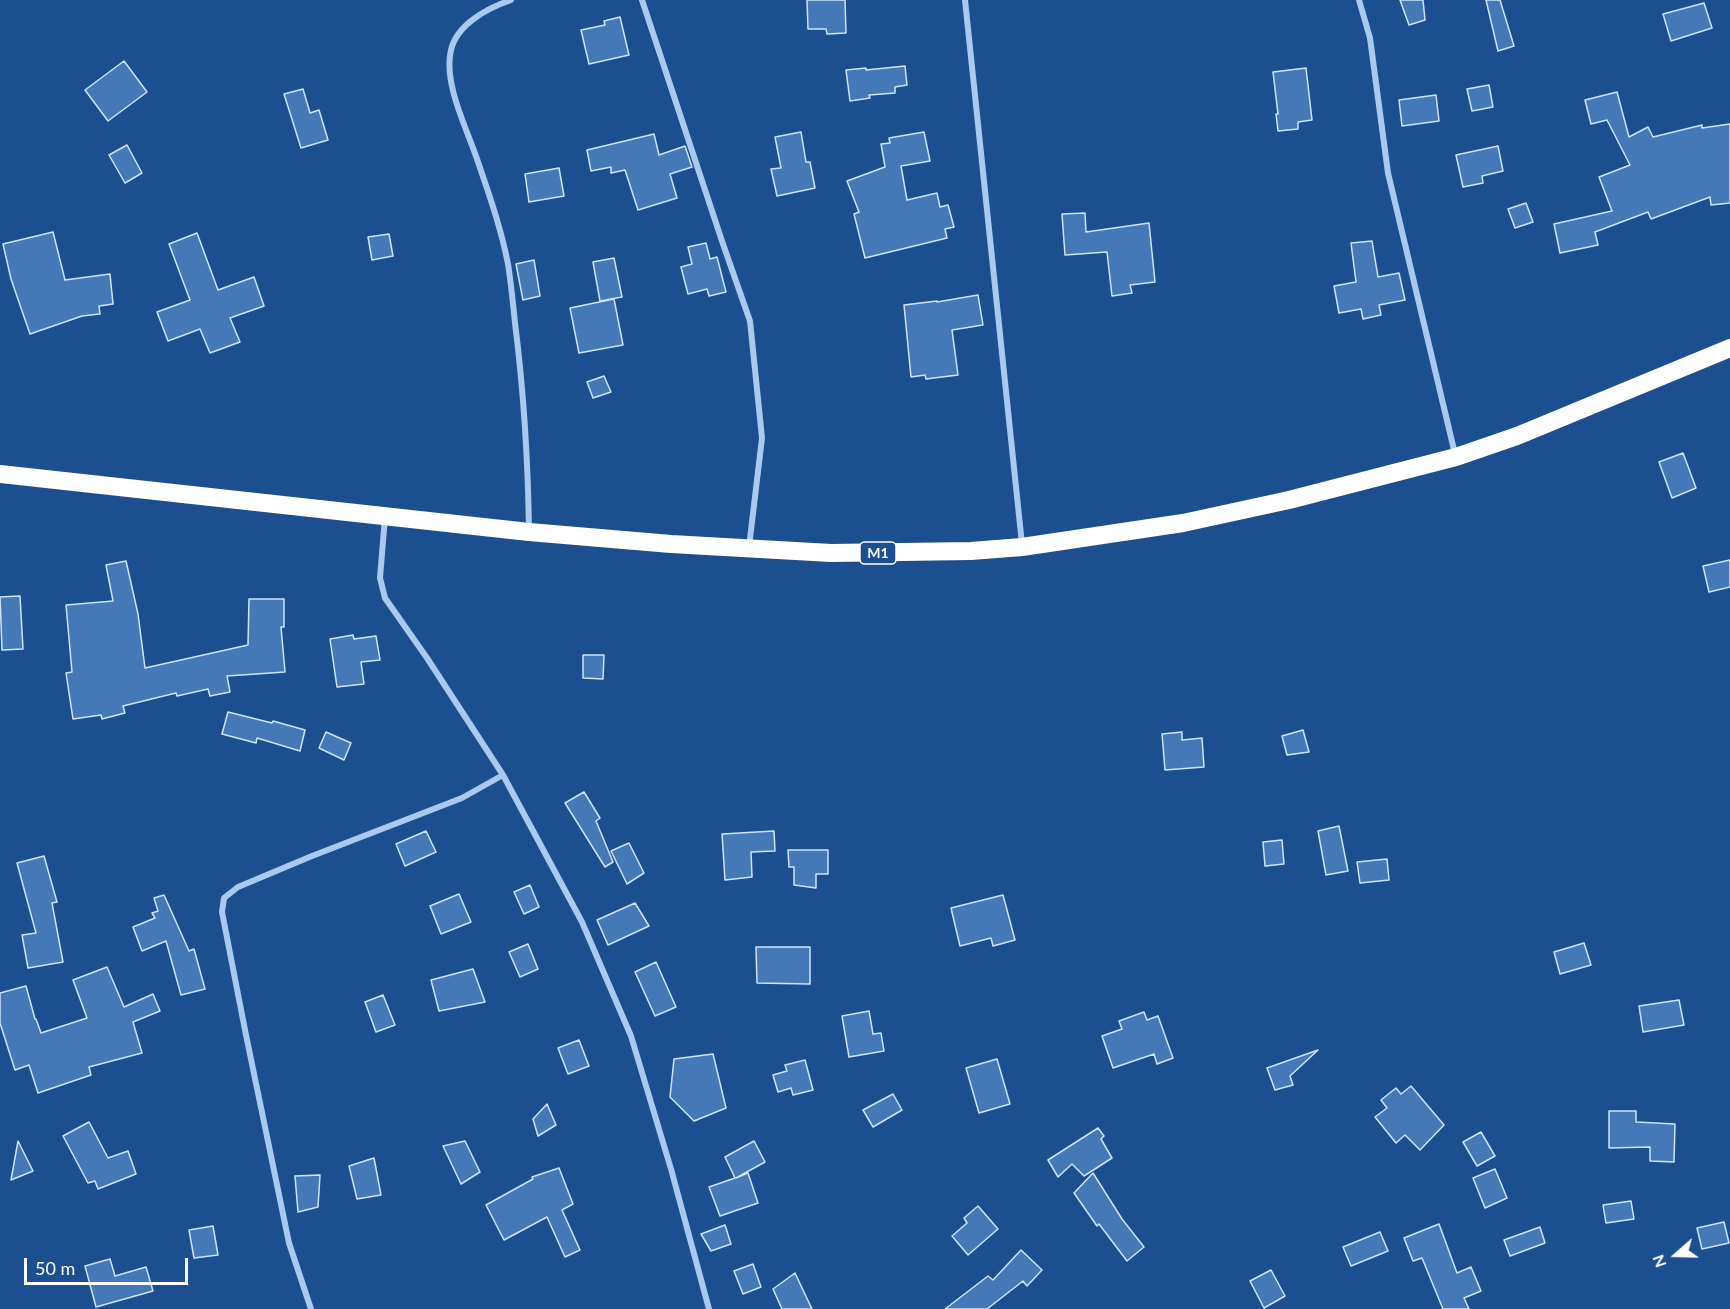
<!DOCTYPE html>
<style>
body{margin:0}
#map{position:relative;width:1730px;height:1309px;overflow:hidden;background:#1b4f8f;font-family:Lato,sans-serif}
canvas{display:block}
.north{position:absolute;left:1646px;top:1225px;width:60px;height:60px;-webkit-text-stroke:4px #1b4f8f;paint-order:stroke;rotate:250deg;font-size:16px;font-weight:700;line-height:24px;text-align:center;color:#fff}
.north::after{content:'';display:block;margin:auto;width:21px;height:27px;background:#fff;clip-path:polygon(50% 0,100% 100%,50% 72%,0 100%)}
.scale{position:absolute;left:24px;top:1258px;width:164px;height:27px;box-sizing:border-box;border:3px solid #fff;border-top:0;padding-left:8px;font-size:18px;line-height:21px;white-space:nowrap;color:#fff;-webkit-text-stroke:4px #1b4f8f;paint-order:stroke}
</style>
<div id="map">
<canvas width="1730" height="1309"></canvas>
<div class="north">N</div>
<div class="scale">50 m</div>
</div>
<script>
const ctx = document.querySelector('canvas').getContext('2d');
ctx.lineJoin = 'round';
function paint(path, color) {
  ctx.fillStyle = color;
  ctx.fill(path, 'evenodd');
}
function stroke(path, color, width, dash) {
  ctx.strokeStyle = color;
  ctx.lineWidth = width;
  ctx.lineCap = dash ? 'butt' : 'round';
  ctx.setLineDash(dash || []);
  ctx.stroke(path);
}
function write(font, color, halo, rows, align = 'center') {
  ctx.font = font + ' Lato,sans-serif';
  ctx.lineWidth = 5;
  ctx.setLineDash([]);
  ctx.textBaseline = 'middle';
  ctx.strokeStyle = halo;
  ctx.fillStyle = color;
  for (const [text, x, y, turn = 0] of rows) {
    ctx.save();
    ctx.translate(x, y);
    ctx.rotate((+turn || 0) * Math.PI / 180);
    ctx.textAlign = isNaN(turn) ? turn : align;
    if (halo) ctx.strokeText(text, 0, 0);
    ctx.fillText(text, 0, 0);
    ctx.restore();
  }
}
const building = new Path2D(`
 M807,0h38l1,33 -19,1 -1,-5h-18z
 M1400,0h23l2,20 -16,5z
 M1486,0h14l14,46 -16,5z
 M1704,3l8,25 -41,13 -8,-27z
 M620,17l9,38 -40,9 -8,-34 24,-5 -1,-4z
 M124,61l23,31 -39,29 -23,-31z
 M905,66l2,19 -12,2v6l-26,2 1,3 -20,3 -4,-31 20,-2v2z
 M1306,68l6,52 -14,2v7l-20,2 -2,-17h2l-5,-42z
 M1489,85l4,22 -21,4 -5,-22z
 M303,89l7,24 9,-3 9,30 -27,8 -17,-54z
 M1617,92l12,45 19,-10 5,10 49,-12v3l28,-4v79l-19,2 -1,-8 -59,22 -3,-7 -53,20 3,13 -38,8 -6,-29 58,-13 -13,-34 31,-12 -23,-45 -16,4 -6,-24z
 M1436,95l3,26 -37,5 -3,-26z
 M801,132l5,30h4l5,26 -38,8 -6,-27 10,-1 -6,-31z
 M924,132l6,29 -29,5 6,34 30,-7 3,14 8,-2 6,22 -9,2 2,9 -82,20 -11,-44 5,-2 -12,-31 38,-14 -4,-23 9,-1 -1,-5z
 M654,134l5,21 26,-9 7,21 -22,7 7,24 -39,12 -13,-40 -14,3v-6l-20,4 -4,-21z
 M127,145l15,28 -17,10 -16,-28z
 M1498,146l5,25 -21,5 1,7 -20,4 -7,-32z
 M559,168l5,28 -35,6 -4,-28z
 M1526,203l7,19 -18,6 -7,-19z
 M1085,213l1,19 63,-9 6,59 -25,3 2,8 -20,3 -5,-44 -42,3 -3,-41z
 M53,232l12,48 45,-6 3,30 -14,2 1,8 -18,2 -52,18 -19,-55 -8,-35z
 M197,233l21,57 36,-13 10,29 -34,12 10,24 -30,11 -10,-24 -32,12 -11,-29 33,-12 -21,-56z
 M389,234l4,22 -21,4 -4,-23z
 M1372,241l6,36 21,-4 6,27 -26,5 2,10 -18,4 -2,-10 -22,4 -5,-27 22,-4 -5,-39z
 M706,243l4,16 7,-2 9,35 -17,4 -2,-7 -19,5 -7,-27 11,-3 -4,-17z
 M614,258l8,39 -22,4 -7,-39z
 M534,260l6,36 -17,4 -7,-36z
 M978,295l5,30 -31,5 6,45 -32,4 -1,-4 -14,2 -7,-72 33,-4v1z
 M614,299l9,46 -44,8 -9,-45z
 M604,376l7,16 -18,6 -6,-16z
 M1683,453l13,35 -24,10 -13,-36z
 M1730,560v27l-21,5 -6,-26z
 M126,561l12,53 7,54 103,-23 1,-46h35v28h-3l4,45 -58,4 3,16 -20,4 -2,-7 -31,7 -1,-3 -53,13 2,7 -23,6 -1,-4 -28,4 -7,-46 6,-1 -6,-67 47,-4 -7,-36z
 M20,596l3,53 -21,1 -2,-53z
 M353,635l1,4 22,-3 4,24 -19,2 3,22 -27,3 -7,-48z
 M583,655h21l-1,24 -20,-1z
 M228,712l44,11 1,-2 32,9 -5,21 -43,-13 -1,5 -34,-9z
 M1303,730l6,22 -22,3 -5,-19z
 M326,732l25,11 -7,17 -25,-12z
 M1182,732v8l20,-2 2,29 -39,3 -3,-36z
 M584,792l16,26 -4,3 17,41 -8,5 -40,-64z
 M1339,826l9,45 -22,4 -8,-44z
 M426,831l10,21 -31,14 -9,-22z
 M774,831l1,20 -24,1 1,25 -27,3 -3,-46z
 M1282,840l2,24 -19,2 -2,-24z
 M629,843l15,30 -17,11 -16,-33z
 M788,850h40v24h-12v14l-22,-3v-18h-5z
 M44,856l13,46 -5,1 11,59 -35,6 -6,-33 14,-2 -19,-70z
 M1387,859l2,21 -29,3 -3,-21z
 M530,885l9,22 -15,7 -10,-22z
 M459,894l12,28 -30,12 -11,-28z
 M164,895l25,56 5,-2 11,40 -24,6 -15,-54 -24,10 -9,-24 22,-9 -3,-5 6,-2 -4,-13z
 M1003,895l12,45 -22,6 -2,-8 -31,8 -9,-38z
 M635,903l14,23 -41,19 -11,-25z
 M1584,943l7,22 -31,9 -6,-22z
 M528,944l10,25 -18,8 -11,-25z
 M756,947h54v37l-53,-1z
 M656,962l20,45 -21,9 -20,-44z
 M107,967l17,40 29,-13 7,17 -27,11 9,31 -53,14 2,8 -53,18 -9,-28 -14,5 -15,-47v-30l26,-7 9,33h1l5,14 46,-15 -14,-38z
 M473,969l12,33 -46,9 -8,-31z
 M383,995l12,30 -19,7 -11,-30z
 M1679,1000l5,25 -41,7 -4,-26z
 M869,1011l4,23 8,-1 3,18 -35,6 -7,-41z
 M1144,1012l3,8 11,-4 15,42 -16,6 -3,-10 -41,14 -11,-32 20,-7 -3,-8z
 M579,1040l10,26 -21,8 -10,-26z
 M1318,1050l-28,26 3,9 -18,5 -8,-22z
 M713,1054l13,54 -32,13 -24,-24 4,-38z
 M997,1059l13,45 -31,9 -13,-45z
 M805,1060l8,30 -20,5 -2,-7 -13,4 -5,-17 14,-4 -2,-6z
 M1411,1086l33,39 -24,25 -15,-15 -9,8 -21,-26 12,-9 -6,-8 15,-12 5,6z
 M893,1094l9,16 -29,17 -10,-17z
 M547,1104l9,21 -18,11 -5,-17z
 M1609,1111h27v11l39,2 -1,38 -24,-1v-14l-41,1z
 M89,1122l19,36 20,-7 8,23 -38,15 -3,-8 -7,2 -25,-47z
 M1098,1128l6,8 -3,3 11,19 -28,18 -12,-12 -14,13 -10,-17z
 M1481,1132l14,24 -18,10 -14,-24z
 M18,1141l15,30 -22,9z
 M465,1141l15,31 -19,12 -18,-38z
 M754,1141l11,21 -29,16 12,-5 10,30 -38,13 -11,-29 26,-9 -10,-21z
 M374,1158l7,37 -24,4 -8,-33z
 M559,1168l14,36 -11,6 18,40 -15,7 -18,-40 -43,23 -18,-35 47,-26 -1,-2z
 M1495,1169l12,29 -22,10 -12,-30z
 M1093,1173l29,46 22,28 -17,14 -28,-37 -2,2 -23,-33z
 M320,1175l-2,32 -20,5 -3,-36z
 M1631,1201l3,18 -28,4 -3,-18z
 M978,1206l20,23 -30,26 -16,-19 15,-13 -3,-5z
 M1724,1222l5,21 -27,6 -5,-21z
 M1439,1224l18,49 14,-6 10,24 -17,7 5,11h-26l-21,-51 -9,3 -9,-23z
 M725,1225l6,19 -20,7 -10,-17z
 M213,1226l5,29 -24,3 -5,-28z
 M1540,1227l5,16 -35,13 -6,-16z
 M1380,1232l8,19 -37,15 -8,-19z
 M1021,1250l21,20 -15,16 -4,-5 -36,28h-42l43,-33 5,4z
 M110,1259l5,17 31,-9 7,24 -57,16 -11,-41z
 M753,1264l8,23 -18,7 -9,-23z
 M1271,1270l14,26 -21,12 -14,-27z
 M795,1273l17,36h-30l-9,-20z`);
paint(building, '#4478b7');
stroke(building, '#cfe3fa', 1.5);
stroke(new Path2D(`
 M511,0c-23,8 -54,24 -60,50 -8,33 16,79 26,109 12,35 24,69 31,105 3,19 5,39 7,59 9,71 13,136 14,208
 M642,0l81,244 27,77 12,117 -13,109
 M965,0l57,544
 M1359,0l11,38 18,135 67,281
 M385,517l-5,61 5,20 42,60 76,117 79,147 49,114 40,133 38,140
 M311,1309l-22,-66 -43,-208 -24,-123 2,-14 14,-11 74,-31 150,-58 41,-23`), '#a9c9ee', 6);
stroke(new Path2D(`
 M0,474l529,58 142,12 160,9 140,-2 51,-4 161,-24 106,-23 167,-43 61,-21 213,-88`), '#fff', 18);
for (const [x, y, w] of [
 [878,553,36]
]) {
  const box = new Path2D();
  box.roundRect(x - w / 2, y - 11, w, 22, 4.5);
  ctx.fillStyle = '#1b4f8f';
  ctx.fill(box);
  stroke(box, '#fff', 1.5);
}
write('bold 14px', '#fff', null, [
 ["M1",878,553]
]);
</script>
